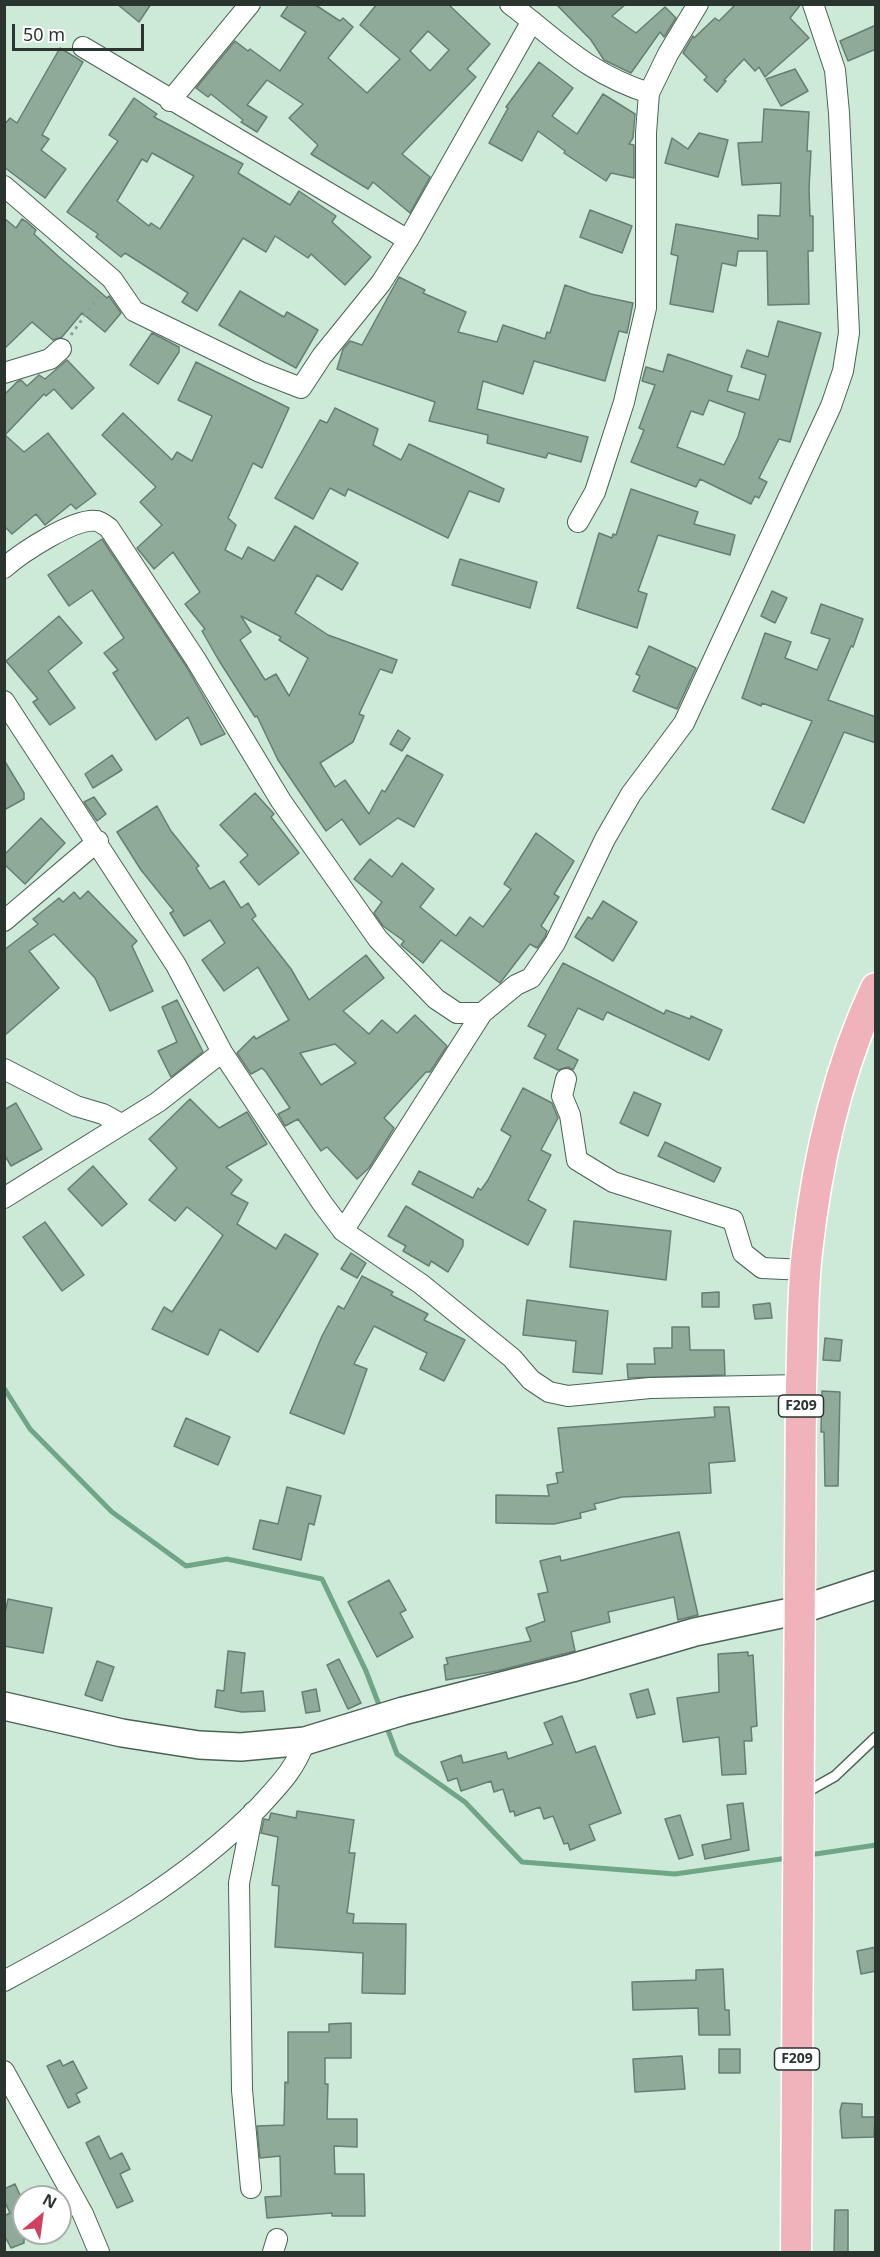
<!DOCTYPE html>
<style>
body{margin:0}
#map{position:relative;width:880px;height:2257px;overflow:hidden;background:#cdead9;font-family:"Noto Sans",sans-serif}
canvas{display:block}
.frame{position:absolute;inset:0;border:6px solid #2a352f;pointer-events:none}
.north{position:absolute;left:12px;top:2185px;width:60px;height:60px;box-sizing:border-box;background:#fff;border:2px solid #aaaeac;border-radius:50%;rotate:29deg;font-size:16px;font-weight:700;line-height:24px;text-align:center;color:#2a352f}
.north::after{content:'';display:block;margin:auto;width:21px;height:27px;background:#d1415f;clip-path:polygon(50% 0,100% 100%,50% 72%,0 100%)}
.scale{position:absolute;left:12px;top:24px;width:132px;height:27px;box-sizing:border-box;border:3px solid #2a352f;border-top:0;padding-left:8px;font-size:18px;line-height:21px;white-space:nowrap;color:#2a352f;-webkit-text-stroke:4px #fff;paint-order:stroke}
</style>
<div id="map">
<canvas width="880" height="2257"></canvas>
<div class="frame"></div>
<div class="north">N</div>
<div class="scale">50 m</div>
</div>
<script>
const ctx = document.querySelector('canvas').getContext('2d');
ctx.lineJoin = 'round';
function stroke(path, color, width, dash) {
  ctx.strokeStyle = color;
  ctx.lineWidth = width;
  ctx.lineCap = dash ? 'butt' : 'round';
  ctx.setLineDash(dash || []);
  ctx.stroke(path);
}
function paint(path, color) {
  ctx.fillStyle = color;
  ctx.fill(path, 'evenodd');
}
function write(font, color, halo, rows, align = 'center') {
  ctx.font = font + ' "Noto Sans",sans-serif';
  ctx.lineWidth = 4.5;
  ctx.setLineDash([]);
  ctx.textBaseline = 'middle';
  ctx.strokeStyle = halo;
  ctx.fillStyle = color;
  for (const [text, x, y, turn = 0] of rows) {
    ctx.save();
    ctx.translate(x, y);
    ctx.rotate((+turn || 0) * Math.PI / 180);
    ctx.textAlign = isNaN(turn) ? turn : align;
    if (halo) ctx.strokeText(text, 0, 0);
    ctx.fillText(text, 0, 0);
    ctx.restore();
  }
}
stroke(new Path2D(`
 M4,1388l26,41 82,83 74,54 41,-7 95,20 44,92 15,39
 M386,1725l11,29 68,48 57,60 153,12 113,-16
 M809,1855l67,-10`), '#70a688', 5);
const building = new Path2D(`
 M117,4h34l-12,18z
 M289,4h25l26,17 3,-3 10,9 -25,31 39,35 33,-34 -40,-34 17,-21h71l42,40 -23,25 9,8 -74,77 28,23 -20,36 -37,-31 -5,7 -57,-35 7,-9 -29,-27 14,-14 -36,-24 -20,25 20,12 -10,15 -16,-10 2,-2 -32,-26 -3,3 -12,-9 39,-47 13,10 2,-2 30,22 26,-39 -25,-16zM428,31l21,19 -19,21 -20,-20z
 M556,4h70l-14,12 24,17 29,-26 11,11 -12,19 -4,-5 -29,41 -27,-13 -13,-20z
 M736,4h65l-11,14 19,20 -44,39 -6,-10 -4,4 -11,-12 -20,21 2,1 -9,11 -13,-12 3,-3 -24,-24 10,-17 1,2 21,-20 4,3z
 M876,25v24l-28,12 -8,-20z
 M60,48l23,14 -41,73 7,4 -8,11 25,19 -21,29 -41,-31v-42l6,-7 7,5z
 M539,62l34,26 -21,28 25,18 26,-40 32,20 -2,24 -4,6 5,1v33l-23,-5 -5,8 -42,-28 1,-2 -27,-20 -16,30 -33,-18 19,-35 -2,-1z
 M795,69l13,22 -27,15 -15,-27z
 M134,98l23,16 -3,3 89,47 -5,9 52,32 9,-14 37,25 -4,6 39,35 -26,28 -34,-31 -3,4 -33,-22 -9,16 -23,-14 -46,73 -15,-9 6,-9 -63,-40 -4,4 -25,-20 2,-3 -31,-22 51,-71 -9,-6zM152,153l42,23 -34,53 -9,-6 -2,3 -32,-25 25,-42 5,3z
 M764,109l45,3 -2,39h4l-2,38 1,27h3v35h-5l1,53 -41,1 -1,-54h-29l-2,15 -14,-3 -9,49 -43,-8 8,-48 -7,-2 5,-30 82,15v-24l22,1 1,-33 -39,2 -4,-42 24,-1z
 M699,133l29,7 -10,37 -53,-14 7,-25 16,11z
 M590,210l42,16 -10,27 -42,-16z
 M4,218l12,10 6,-9 5,3 9,8 -2,4 24,22 49,42 2,-2 12,17 -16,19 -23,-19 -20,24 -9,3 -21,-18 -28,27z
 M399,277l26,13 -2,3 43,19 -8,20 39,10 6,-17 42,14 2,-7 3,1 15,-48 26,9 42,9 -6,30 -8,-2 -14,50 -71,-20 -11,33 -40,-13 -6,28 111,28 -7,25 -33,-9 -2,5 -59,-15 1,-8 -59,-14 6,-19 -98,-33 6,-20 7,-8 12,4z
 M240,291l44,26 3,-5 31,18 -22,38 -77,-43z
 M778,321l43,12 -31,109 -11,-3 -20,39 8,4 -8,16 -4,-2 -4,8 -51,-25 -4,8 -65,-25 13,-32 -5,-2 16,-43 -13,-4 4,-14 17,5 5,-18 64,22 -5,15 32,9 7,-25 -25,-8 6,-17 21,7zM709,400l36,13 -7,24 -14,28 -47,-18 14,-36 12,4z
 M152,333l27,14v5l-21,32 -28,-19z
 M67,360l27,28 -22,21 -18,-20 -8,7 -2,-2 -39,41 19,17 24,-19 48,61 -20,15 -5,-5 -26,21 -9,-11 -24,20 -8,-8v-131l13,-13 4,-2 6,6 12,-11 6,4z
 M196,362l93,46 -27,60 -9,-5 -25,55 8,7 -11,25 17,9 6,-12 26,14 21,-35 63,37 -16,27 -25,-15 -22,38 33,22 69,25 -5,13 -12,-4 -21,45 5,2 -11,26 -33,21 15,24 10,-7 24,34 13,-24 3,2 22,-37 36,20 -29,52 -16,-9 -38,27 -18,-26 -16,12 -48,-71 -21,-44 -2,1 -37,-58 -16,-28 3,-2 -20,-25 15,-12 -27,-40 -19,17 -17,-21 25,-23 -22,-23 16,-15 -54,-52 21,-22 49,47 5,-8 15,9 20,-45 -34,-16zM241,616l40,21 -2,3 29,18 -19,38 -13,-22 -11,6 -25,-40 11,-8z
 M335,408l43,21 -5,16 28,15 8,-16 95,45 -5,13 -30,-11 -21,47 -100,-49 -3,7 -15,-8 -17,31 -38,-21 45,-78 7,3z
 M631,489l67,23 -4,12 41,11 -5,20 -72,-20 -20,56 9,3 -10,34 -60,-20 22,-75 13,5 1,-4 3,1z
 M102,539l84,127 39,68 -24,11 -13,-28 -32,23 -43,-67 5,-3 -14,-17 20,-15 -32,-48 -23,16 -21,-31z
 M460,559l77,23 -7,26 -78,-23z
 M772,591l15,7 -12,25 -14,-7z
 M821,604l42,15 -10,28 -2,-1 -23,54 48,17v26l-32,-11 -40,91 -32,-14 40,-88 -50,-18 -1,3 -19,-8 23,-65 26,9 -6,16 32,12 13,-31 -19,-6z
 M59,616l23,27 -34,28 27,37 -25,17 -17,-23 5,-3 -32,-38z
 M649,646l47,22 -19,41 -44,-18 7,-15 -4,-2z
 M398,730l12,8 -8,13 -12,-7z
 M112,755l10,15 -29,18 -8,-14z
 M4,760l20,33v6l-20,11z
 M255,793l19,21 -3,3 28,36 -40,32 -19,-23 8,-7 -28,-30z
 M94,797l12,17 -9,7 -13,-19z
 M157,806l14,25 28,35 -3,2 14,21 14,-8 17,27 7,-5 8,13 -4,3 39,50 18,31 57,-45 18,23 -41,33 26,23 13,-14 15,13 18,-18 32,31 -17,26h-4l-42,46 10,10 -25,40 -12,11 -30,-32 -6,4 -23,-32 -13,7 -7,-12 12,-6 -24,-36 -4,-4 -11,6 -14,-21 17,-17 2,3 33,-19 -31,-53 -34,24 -22,-31 23,-17 -15,-23 -26,16 -14,-23 4,-2 -33,-41 -24,-38zM335,1044l21,19 -35,22 -21,-32z
 M41,818l24,25 -40,41 -21,-20v-9z
 M536,833l38,28 -20,33 5,3 -18,29 6,5 -2,6 -8,11 -7,-4 -30,39 -59,-43 -18,23 -22,-18 3,-4 -21,-15 -9,-13 8,-11 -28,-23 16,-20 22,18 10,-14 32,26 -14,18 36,29 14,-19 13,10 28,-38 -7,-5z
 M88,891l49,50 -5,5 21,45 -43,20 -15,-33 -41,-44 -25,17 30,37 -55,48v-86l34,-26 -5,-5 26,-21 4,4 11,-10 6,7z
 M603,901l34,21 -24,39 -38,-24 13,-20 4,2z
 M563,963l101,51 2,-4 24,9 1,-3 31,14 -13,30 -102,-48 -4,8 -25,-12 -21,41 21,11 -5,10 -5,-3 -10,3 -24,-12 12,-23 -18,-9z
 M177,1000l26,52 -32,25 -13,-26 19,-9 -15,-35z
 M523,1088l29,15 6,15 -17,32 10,5 -23,45 18,10 -18,35 -116,-61 7,-13 54,27 5,-10 3,2 7,-10 23,-44 -10,-6z
 M634,1092l27,12 -13,32 -28,-13z
 M190,1099l29,29 28,-16 20,32 -41,23 16,13 -11,14 17,9 -11,21 39,25 9,-15 33,20 -60,98 -38,-23 -12,26 -56,-26 12,-22 8,5 51,-77 -36,-28 -12,14 -26,-21 28,-32 -28,-29z
 M16,1103l26,46 -31,17 -7,-12v-44z
 M665,1142l56,26 -7,14 -56,-26z
 M93,1166l34,38 -25,22 -34,-37z
 M406,1206l57,34v6l-15,26 -17,-11 -2,5 -26,-15 3,-5 -18,-10z
 M574,1221l97,10 -5,49 -96,-13z
 M45,1222l39,53 -22,16 -39,-54z
 M351,1253l15,10 -9,15 -16,-9z
 M362,1276l31,16 -2,3 37,19 -4,6 41,20 -21,41 -24,-12 7,-16 -53,-27 -20,38 13,5 -23,65 -54,-21 32,-77 16,-30 6,3z
 M719,1292v15h-17v-14z
 M527,1300l81,11 -6,63 -29,-2 3,-31 -53,-6z
 M770,1303l2,15 -17,1 -2,-14z
 M672,1327h17l1,23h34l1,25 -97,3 -1,-14h28l-1,-16h18z
 M825,1338l17,2 -2,21 -17,-1z
 M822,1391l18,1 -2,94h-13l-1,-54h-3z
 M714,1407h15l6,54 -26,2 2,30 -89,4 -28,7 2,5 -16,4 1,5 -27,6 -58,-1v-28l53,1 -2,-11 11,-2 -2,-10 7,-1 -5,-44 157,-11z
 M186,1418l44,19 -12,28 -44,-19z
 M287,1487l34,9 -7,29 -5,-2 -8,37 -48,-11 7,-29 18,4z
 M679,1532l19,83 -20,5 -4,-23 -66,15 2,10 -39,10 4,19 -78,20 -51,9 -2,-15 4,-1 -2,-6 85,-17 -5,-13 19,-7 -7,-27 10,-2 -8,-31 20,-5 1,5z
 M389,1580l17,30 -6,3 13,24 -36,20 -29,-55z
 M8,1599l44,9 -9,45 -39,-7v-28z
 M228,1651l17,2 -4,40 22,-2 2,20 -23,1 -27,-5 2,-17 7,1z
 M748,1652v4l5,-1 4,71 -6,1 1,14h-8l2,33 -24,1 -3,-38 -36,5 -6,-44 42,-6 -1,-38z
 M339,1659l22,44 -13,6 -21,-44z
 M97,1661l17,6 -12,34 -17,-6z
 M316,1689l4,22 -14,2 -4,-21z
 M648,1689l7,25 -18,4 -7,-24z
 M562,1716l14,37 19,-7 26,67 -32,12 6,15 -25,10 -2,-7 -4,1 -11,-28 -9,3 -4,-12 -25,9 -1,-5 -4,1 -7,-23 -9,3 -3,-11 -30,10 -4,-13 -9,3 -7,-19 20,-7 2,8 43,-11 2,7 45,-15 -9,-21z
 M743,1803l6,47 -44,9 -3,-14 29,-6 -4,-34z
 M297,1811l57,9 -5,33h6l-8,60 7,1 -1,9 53,1 -1,70 -43,-1 1,-40 -88,-6 4,-61 -7,-1 6,-48 -17,-4 3,-14 5,1 2,-7 25,5z
 M680,1815l13,40 -14,4 -14,-40z
 M876,1947v24l-15,3 -4,-23z
 M723,1969l2,41h4l1,25h-31l-1,-27 -65,2 -1,-28 64,-2v-10z
 M351,2023v35h-26v26h3l-1,35h30v28l-23,-1 1,28h29l1,42h-33v-3l-65,5 -2,-21 16,-1 -1,-40 -20,2 -3,-32 27,-1 1,-43 3,1v-51h41v-8z
 M719,2049h21v24h-21z
 M682,2056l3,33 -50,3 -2,-33z
 M60,2060l3,6 10,-5 14,27 -11,6 4,8 -12,6 -21,-42z
 M842,2103l20,1v13h13l-1,20 -32,1 -2,-27z
 M99,2136l11,23 12,-6 8,16 -10,5 13,27 -16,7 -31,-65z
 M15,2184l9,20v39l-13,5 -7,-13v-19l6,-3 -6,-13v-11z
 M835,2210h13v43h-14z`);
paint(building, '#8faa99');
stroke(building, '#657f70', 1.5);
const lane = new Path2D(`
 M805,1793l30,-17 41,-39`);
const street = new Path2D(`
 M510,4c50,38 77,69 139,89
 M83,47l325,193 124,-219
 M170,101l80,-97
 M4,186l108,93 22,32 126,61 41,16 21,-32 59,-73 27,-43
 M4,373l46,-14 11,-10
 M578,522l17,-30 11,-34 18,-56 22,-94v-175l3,-40 19,-39 30,-50
 M4,568c17,-15 71,-51 93,-47 4,1 9,5 12,7l87,132 85,141 97,138 58,60 21,14h25
 M4,701l172,264 46,87 100,151 21,28 78,53 91,74 19,22 18,12 19,4 82,-8 151,-3
 M4,921l94,-80
 M4,1069l72,37 27,8 18,10
 M566,1079l-4,17 8,19 7,45 36,22 120,38 10,33 19,15 44,2
 M4,1198l154,-96 64,-50
 M343,1231l139,-218 34,-28 15,-7 24,-35 50,-104 26,-45 53,-71 147,-317 12,-35 6,-38 -10,-220 -4,-43 -22,-66
 M4,1981c91,-49 181,-99 254,-173 20,-22 37,-38 47,-67
 M4,2071l79,143 16,38
 M251,2188l-9,-98 -3,-207 14,-71
 M273,2252l4,-13`);
const secondary = new Path2D(`
 M4,1706l118,27 77,12 42,2 64,-6 98,-30 169,-43 123,-36 105,-22 76,-25`);
const primary = new Path2D(`
 M796,2252l5,-867c2,-44 1,-89 6,-133 10,-91 30,-181 69,-264`);
stroke(lane, '#4a6354', 12);
stroke(street, '#4a6354', 22);
stroke(secondary, '#4a6354', 30);
stroke(primary, '#fff', 33);
stroke(new Path2D(`
 M71,335l29,-41`), '#8ba194', 3, [3, 4.5]);
stroke(lane, '#fff', 9);
stroke(street, '#fff', 20);
stroke(secondary, '#fff', 27);
stroke(primary, '#f1b3bb', 30);
for (const [x, y, w] of [
 [801,1406,45],
 [797,2059,45]
]) {
  const box = new Path2D();
  box.roundRect(x - w / 2, y - 11, w, 22, 4.5);
  ctx.fillStyle = '#fff';
  ctx.fill(box);
  stroke(box, '#2a352f', 1.5);
}
write('bold 14px', '#2a352f', null, [
 ["F209",801,1406],
 ["F209",797,2059]
]);
</script>
